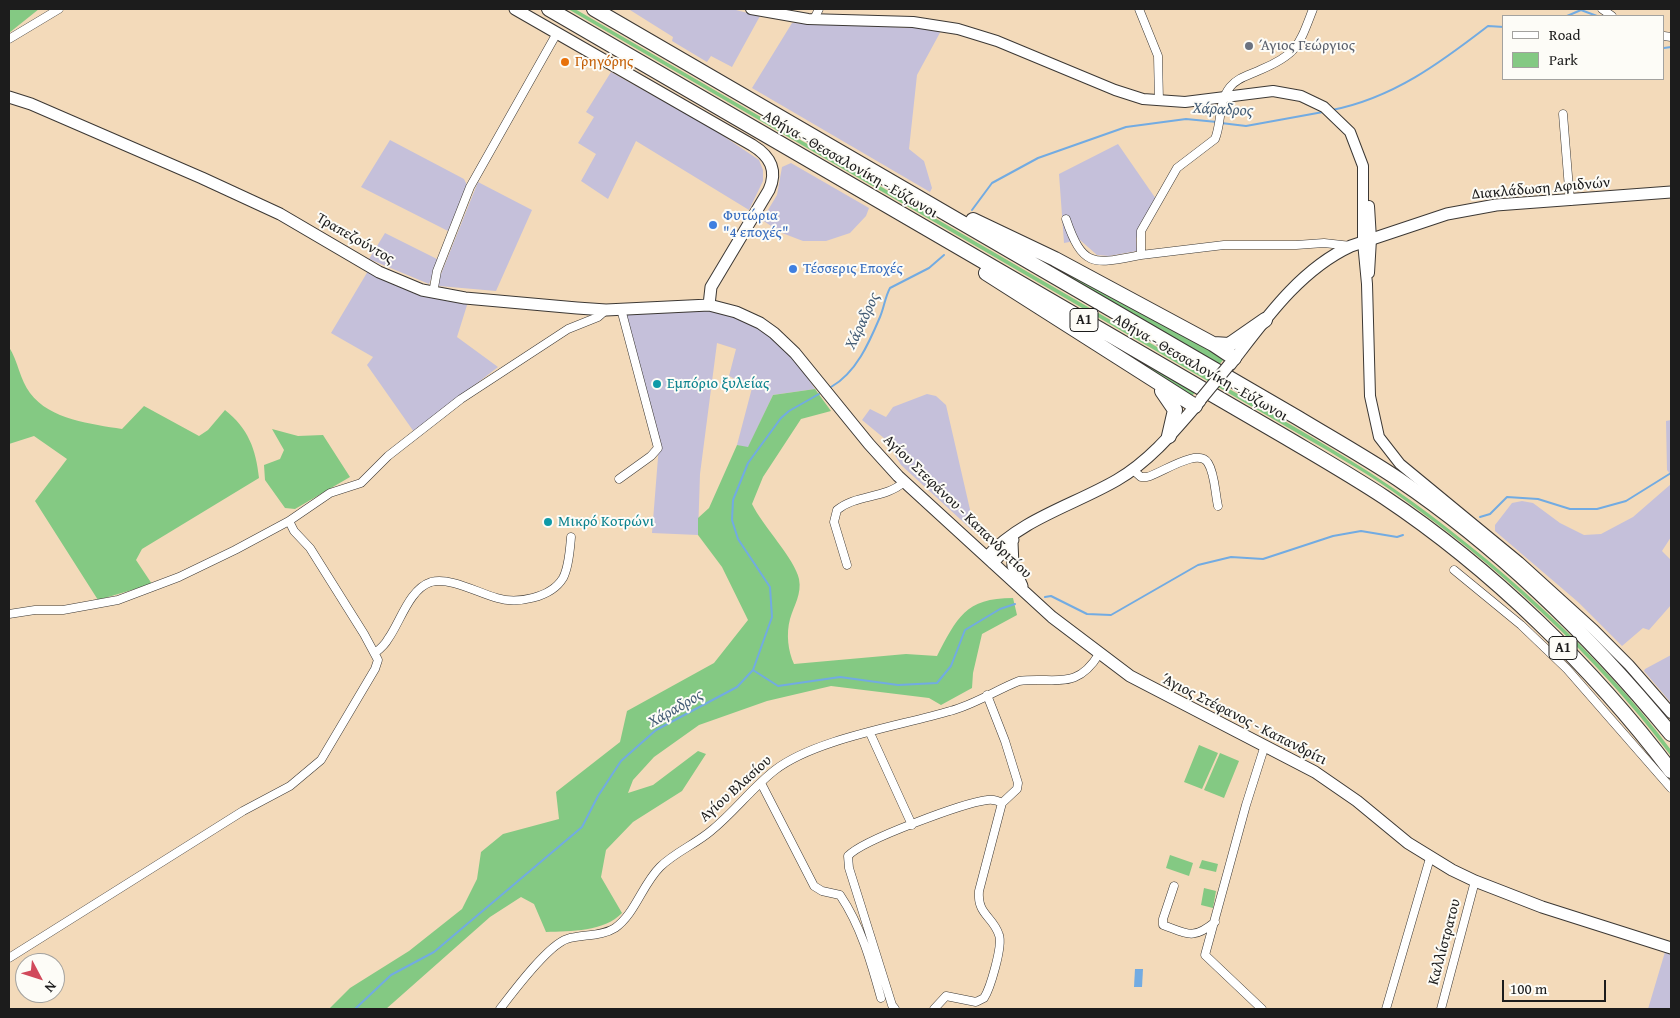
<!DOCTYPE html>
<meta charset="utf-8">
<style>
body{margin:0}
#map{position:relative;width:1680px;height:1018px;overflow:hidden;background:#f3daba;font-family:"Gentium Book Plus",serif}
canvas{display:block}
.frame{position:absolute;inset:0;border:10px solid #1c1c1c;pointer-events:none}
.legend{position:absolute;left:1502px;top:15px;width:162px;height:65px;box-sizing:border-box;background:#fdfcf7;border:1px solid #a3a29f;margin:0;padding:6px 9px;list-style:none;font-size:15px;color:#1c1c1c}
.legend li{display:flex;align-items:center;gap:10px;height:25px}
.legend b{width:25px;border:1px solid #a3a29f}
.north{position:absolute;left:15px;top:953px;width:50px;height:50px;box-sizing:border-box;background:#fdfcf7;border:1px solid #a3a29f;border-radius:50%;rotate:130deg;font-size:14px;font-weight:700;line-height:20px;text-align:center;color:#1c1c1c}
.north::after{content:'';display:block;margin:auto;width:18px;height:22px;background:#d1495b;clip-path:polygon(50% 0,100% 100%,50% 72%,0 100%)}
.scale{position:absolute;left:1502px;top:980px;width:104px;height:22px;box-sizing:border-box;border:2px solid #1c1c1c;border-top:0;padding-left:6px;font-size:15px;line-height:18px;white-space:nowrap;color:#1c1c1c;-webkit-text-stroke:4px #fdfcf7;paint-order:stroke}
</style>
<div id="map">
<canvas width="1680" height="1018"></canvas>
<div class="frame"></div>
<ul class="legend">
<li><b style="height:6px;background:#fff"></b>Road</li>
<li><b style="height:14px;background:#84c983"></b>Park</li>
</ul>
<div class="north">N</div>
<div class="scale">100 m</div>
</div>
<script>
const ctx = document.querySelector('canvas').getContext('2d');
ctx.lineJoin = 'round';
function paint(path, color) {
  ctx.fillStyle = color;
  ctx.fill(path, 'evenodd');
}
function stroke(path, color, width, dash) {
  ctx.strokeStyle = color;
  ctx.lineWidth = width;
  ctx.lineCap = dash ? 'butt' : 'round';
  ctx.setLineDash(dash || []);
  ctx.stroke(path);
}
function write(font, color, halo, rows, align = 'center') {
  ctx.font = font + ' "Gentium Book Plus",serif';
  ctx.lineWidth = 4;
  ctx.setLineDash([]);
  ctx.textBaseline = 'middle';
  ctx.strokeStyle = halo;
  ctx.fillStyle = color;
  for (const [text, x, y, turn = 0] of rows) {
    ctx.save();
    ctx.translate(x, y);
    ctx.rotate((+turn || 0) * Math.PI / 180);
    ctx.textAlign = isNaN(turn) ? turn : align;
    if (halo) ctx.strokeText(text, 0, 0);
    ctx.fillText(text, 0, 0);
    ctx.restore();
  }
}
paint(new Path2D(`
 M631,9h101l28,7 -28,51 -21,-11 -4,6 -35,-21 1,-4 -43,-27z
 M792,23l150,6 -25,46 -8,74 15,12 8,27 -2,4 -178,-104z
 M611,72l102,57 46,31 4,10v11l-14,29 -113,-69 -28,58 -27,-18 15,-27 -18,-11 16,-26 -8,-5z
 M390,140l74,39 3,6 -19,46 -87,-44z
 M1118,144l38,55 -16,28 -4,12 1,12 -28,5 -12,-1 -17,-15 -16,3 -5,-69z
 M791,163l78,45 -3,8 -16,17 -24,8h-23l-21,-8 -20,-13 15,-25 5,-28z
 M478,182l54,28 -36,81 -57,-5 -2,-1 4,-11z
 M385,233l54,27 -10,24 -60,-25z
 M368,271l51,22 22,6 27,3 -11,35 41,30 -84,65 -47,-67 6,-8 -42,-24z
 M705,307l50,16 37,31 23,35 -42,6 -25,53 -11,-3 15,-57 -23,-12 7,-27 -19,-6 -17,131 -2,61 -46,-2 7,-88 -35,-134z
 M927,394l9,2 10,9 28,122 -2,3 -71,-65 -16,-26 -23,-19 8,-11 16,8 7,-10z
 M1671,420v55l-4,-5 -1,-49z
 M1671,484v53l-9,14 9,9v45l-22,25 -6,-2 -21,18 -44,-44 -83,-71v-6l17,-22 10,-2 11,2 27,20 24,12 17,-1 32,-17z
 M1671,655v48l-27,-32 1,-2z
 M1665,952l6,2v55h-23z`), '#c5c0da');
paint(new Path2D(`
 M9,9h30l-30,24z
 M568,9h7l718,417c34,20 68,40 100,62 98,68 208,166 278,262v6c-76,-102 -175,-192 -279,-265 -32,-22 -67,-42 -100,-61z
 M989,231l231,124 4,4 -6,7z
 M980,262l218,127 -7,8z
 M9,347c9,14 11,33 21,46 20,27 62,31 92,36l22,-23 55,30 9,-6 17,-20c23,18 31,39 34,68l-117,71 -6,11 16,24 -54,16 -63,-99 32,-42 -33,-23 -25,8z
 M815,389l16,22 -30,8 -38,58 -11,27c10,21 43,55 47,75 3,15 -5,26 -9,40 -4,15 -2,32 4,45l112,-10 31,2c20,-38 28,-58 76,-58l4,17 -35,19 -9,39 -1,15 -31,17 -12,-7 -98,-12 -64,15 -68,24 -45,32 -21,23 -5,13 25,-8 45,-34 8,3 -24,37 -49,31 -27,28 -5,27 21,36c-18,19 -51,18 -76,19l-12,-28 -13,-7 -31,20 -104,92h-57l21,-21 59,-37 53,-42 15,-30 4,-27 22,-18 56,-15 -3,-27 64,-50 7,-31 87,-48 34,-43 -26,-53 -24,-32v-17l11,-10 28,-63 11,2 25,-52z
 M272,429l26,7 25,-1 27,42 -55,32 -10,-1 -20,-28 -1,-15 16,-6 4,-9z
 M1199,745l19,8 -16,36 -18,-7z
 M1220,753l19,8 -15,37 -20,-8z
 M1170,855l23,8 -4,13 -23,-8z
 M1202,860l16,4 -2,8 -17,-4z
 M1204,888l12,3 -3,17 -12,-3z`), '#84c983');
paint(new Path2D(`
 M1135,969h8l-1,18h-8z`), '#72abe2');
stroke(new Path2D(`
 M1567,16l14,-6 16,6
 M1664,48l7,-1
 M1332,110c61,-12 108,-47 156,-84l16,1
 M1221,123l25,3 77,-14
 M972,210l20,-27 46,-25 88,-31 60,-8 31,3
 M831,387c25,-14 38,-44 49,-70 4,-9 5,-20 10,-29l39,-20 15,-13
 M1480,517l10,-3 17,-17 31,2 32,10h27l29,-8 45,-28
 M1045,597l6,-1 36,18 24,1 87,-50 33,-8 32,2 70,-23 28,-5 36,6 6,-2
 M753,670l25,16 62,-9 58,8 39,-2 14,-17 14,-36 35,-21 15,-5
 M355,1009l36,-34 43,-23 148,-125 16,-31 23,-35 35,-31 81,-43 16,-17 19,-53 -2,-30 -32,-48 -6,-19 1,-20 15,-37 33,-45 8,-7 30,-17`), '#72abe2', 2);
const minor = new Path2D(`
 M1139,9l19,47 1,45
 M1313,9c-14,36 -15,45 -53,61 -10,5 -22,7 -30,17 -12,15 -8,35 -15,52l-38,29 -36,63v24l83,-10h72l28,-2 27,3
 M1602,9l10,7
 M814,19l5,-10
 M1664,36l7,1
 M9,39l50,-30
 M1563,114l7,87
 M1066,219c17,50 28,45 75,36
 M433,293l4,-22 33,-84 87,-154
 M1133,470l8,7h6c15,-4 51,-30 61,-14 7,11 7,30 10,43
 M619,479l32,-23 7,-8 -37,-139
 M847,565l-13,-43 3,-12c19,-16 48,-11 67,-28
 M1454,570l67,55 46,44 104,119
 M9,614l26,-4h28l55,-10 61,-23 56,-27 54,-29 41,-28 31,-10 27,-27 73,-57 107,-70 30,-12 8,-7
 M375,653c5,-4 10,-8 13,-14 12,-16 21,-50 43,-57 20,-5 47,11 66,16 20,6 54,0 66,-20 6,-11 7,-29 8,-41
 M870,733l42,92
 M761,783l53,103 8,5 18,4c21,31 31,67 41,103
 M1174,886l-11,33v6c25,9 30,15 52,-3
 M9,958l234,-147 47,-25 31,-26 54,-91 3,-9 -14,-26 -54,-86 -16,-17 -5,-10
 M500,1009c13,-17 48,-64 67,-70 15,-5 34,-2 48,-11 20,-14 27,-43 45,-61 15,-15 36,-23 52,-37 22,-18 40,-42 63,-60 40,-31 125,-44 175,-59 24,-6 46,-21 69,-30 35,-5 57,11 80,-27
 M895,1009l-3,-4 -43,-137 -1,-12c14,-16 116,-53 139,-56 6,-1 10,0 15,3
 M934,1009l12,-13 30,6 8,-4c6,-9 19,-52 15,-63 -6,-19 -22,-20 -20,-44l23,-88 15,-14 1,-6 -13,-42 -18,-46
 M1262,1009l-57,-54 41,-150 19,-60
 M1386,1009l44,-151
 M1441,1009l34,-128`);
const tertiary = new Path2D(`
 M751,9l57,10 105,3 45,7 39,12 118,49 28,9 42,3 88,-11 28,5 23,11 26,25 13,34v76l4,42 3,112 9,41 21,27 119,98 75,68 35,35 42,48
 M1369,206l2,33 -2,34`);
const secondary = new Path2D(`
 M515,9l237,136c18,11 26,25 17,45l-58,97 -2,18
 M9,97l22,7 171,74 78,36 99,58 43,18 43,8 112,10 29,2 103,-5 27,7 24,11 14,10 21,20 74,91 29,32 154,141 78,59 185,96 42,29 51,42 44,27 23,11 67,26 129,41
 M1230,365c34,-44 69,-95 121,-119l96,-32 49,-9 175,-13
 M1012,542l1,24 9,20
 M987,557c34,-38 87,-52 130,-77 34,-20 58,-50 83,-79
 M993,563l20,-23`);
const motorway = new Path2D(`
 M549,9l738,429c32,19 65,38 97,59 108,72 209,171 287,274
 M594,9l704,409c33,20 67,39 100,61 103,70 194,159 273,255
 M973,220l82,39 158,85 21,14
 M986,273l209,133
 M1214,344l15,1 36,-25
 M1162,391l13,19 -6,26`);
stroke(minor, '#3c3834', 9);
stroke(tertiary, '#3c3834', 12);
stroke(secondary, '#3c3834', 13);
stroke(motorway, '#3c3834', 16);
stroke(minor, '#fff', 8);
stroke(tertiary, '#fff', 10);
stroke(secondary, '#fff', 11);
stroke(motorway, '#fff', 14);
const secondaryBridge = new Path2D(`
 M1201,399l28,-34`);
stroke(secondaryBridge, '#3c3834', 13, []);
stroke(secondaryBridge, '#fff', 11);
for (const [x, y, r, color] of [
 [1249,46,5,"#6b7280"],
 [565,62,5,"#e8710a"],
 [713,225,5,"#3f7fe0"],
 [793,269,5,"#3f7fe0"],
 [657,384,5,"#0f9aa8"],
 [548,522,5,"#0f9aa8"]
]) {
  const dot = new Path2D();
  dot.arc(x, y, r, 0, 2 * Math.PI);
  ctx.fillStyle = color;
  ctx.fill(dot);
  stroke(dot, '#fdfcf7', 2);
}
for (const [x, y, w] of [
 [1084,320,28],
 [1563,648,28]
]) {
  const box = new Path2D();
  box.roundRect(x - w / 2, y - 11.5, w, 23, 4);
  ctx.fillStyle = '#fdfcf7';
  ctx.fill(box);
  stroke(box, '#1c1c1c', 1);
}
write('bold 14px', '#1c1c1c', null, [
 ["Α1",1084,320],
 ["Α1",1563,648]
]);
write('15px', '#5b616d', '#fdfcf7', [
 ["Άγιος Γεώργιος",1259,46]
], 'left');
write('15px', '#c56008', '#fdfcf7', [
 ["Γρηγόρης",575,62]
], 'left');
write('15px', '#1c1c1c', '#fdfcf7', [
 ["Αθήνα - Θεσσαλονίκη - Εύζωνοι",850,165,30],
 ["Διακλάδωση Αφιδνών",1541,189,-5],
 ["Τραπεζούντος",355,239,30],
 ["Αθήνα - Θεσσαλονίκη - Εύζωνοι",1200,368,30],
 ["Αγίου Στεφάνου - Καπανδριτίου",957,507,44],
 ["Άγιος Στέφανος - Καπανδρίτι",1244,720,27],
 ["Αγίου Βλασίου",736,789,-42],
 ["Καλλίστρατου",1445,942,-75]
]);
write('15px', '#366cbe', '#fdfcf7', [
 ["Φυτώρια",723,216],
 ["\"4 εποχές\"",723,233],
 ["Τέσσερις Εποχές",803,269]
], 'left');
write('15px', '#0d838f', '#fdfcf7', [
 ["Εμπόριο ξυλείας",667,384],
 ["Μικρό Κοτρώνι",558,522]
], 'left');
write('italic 16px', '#435c75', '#fdfcf7', [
 ["Χάραδρος",1223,110,3],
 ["Χάραδρος",863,321,-65],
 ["Χάραδρος",676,709,-30]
]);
</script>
